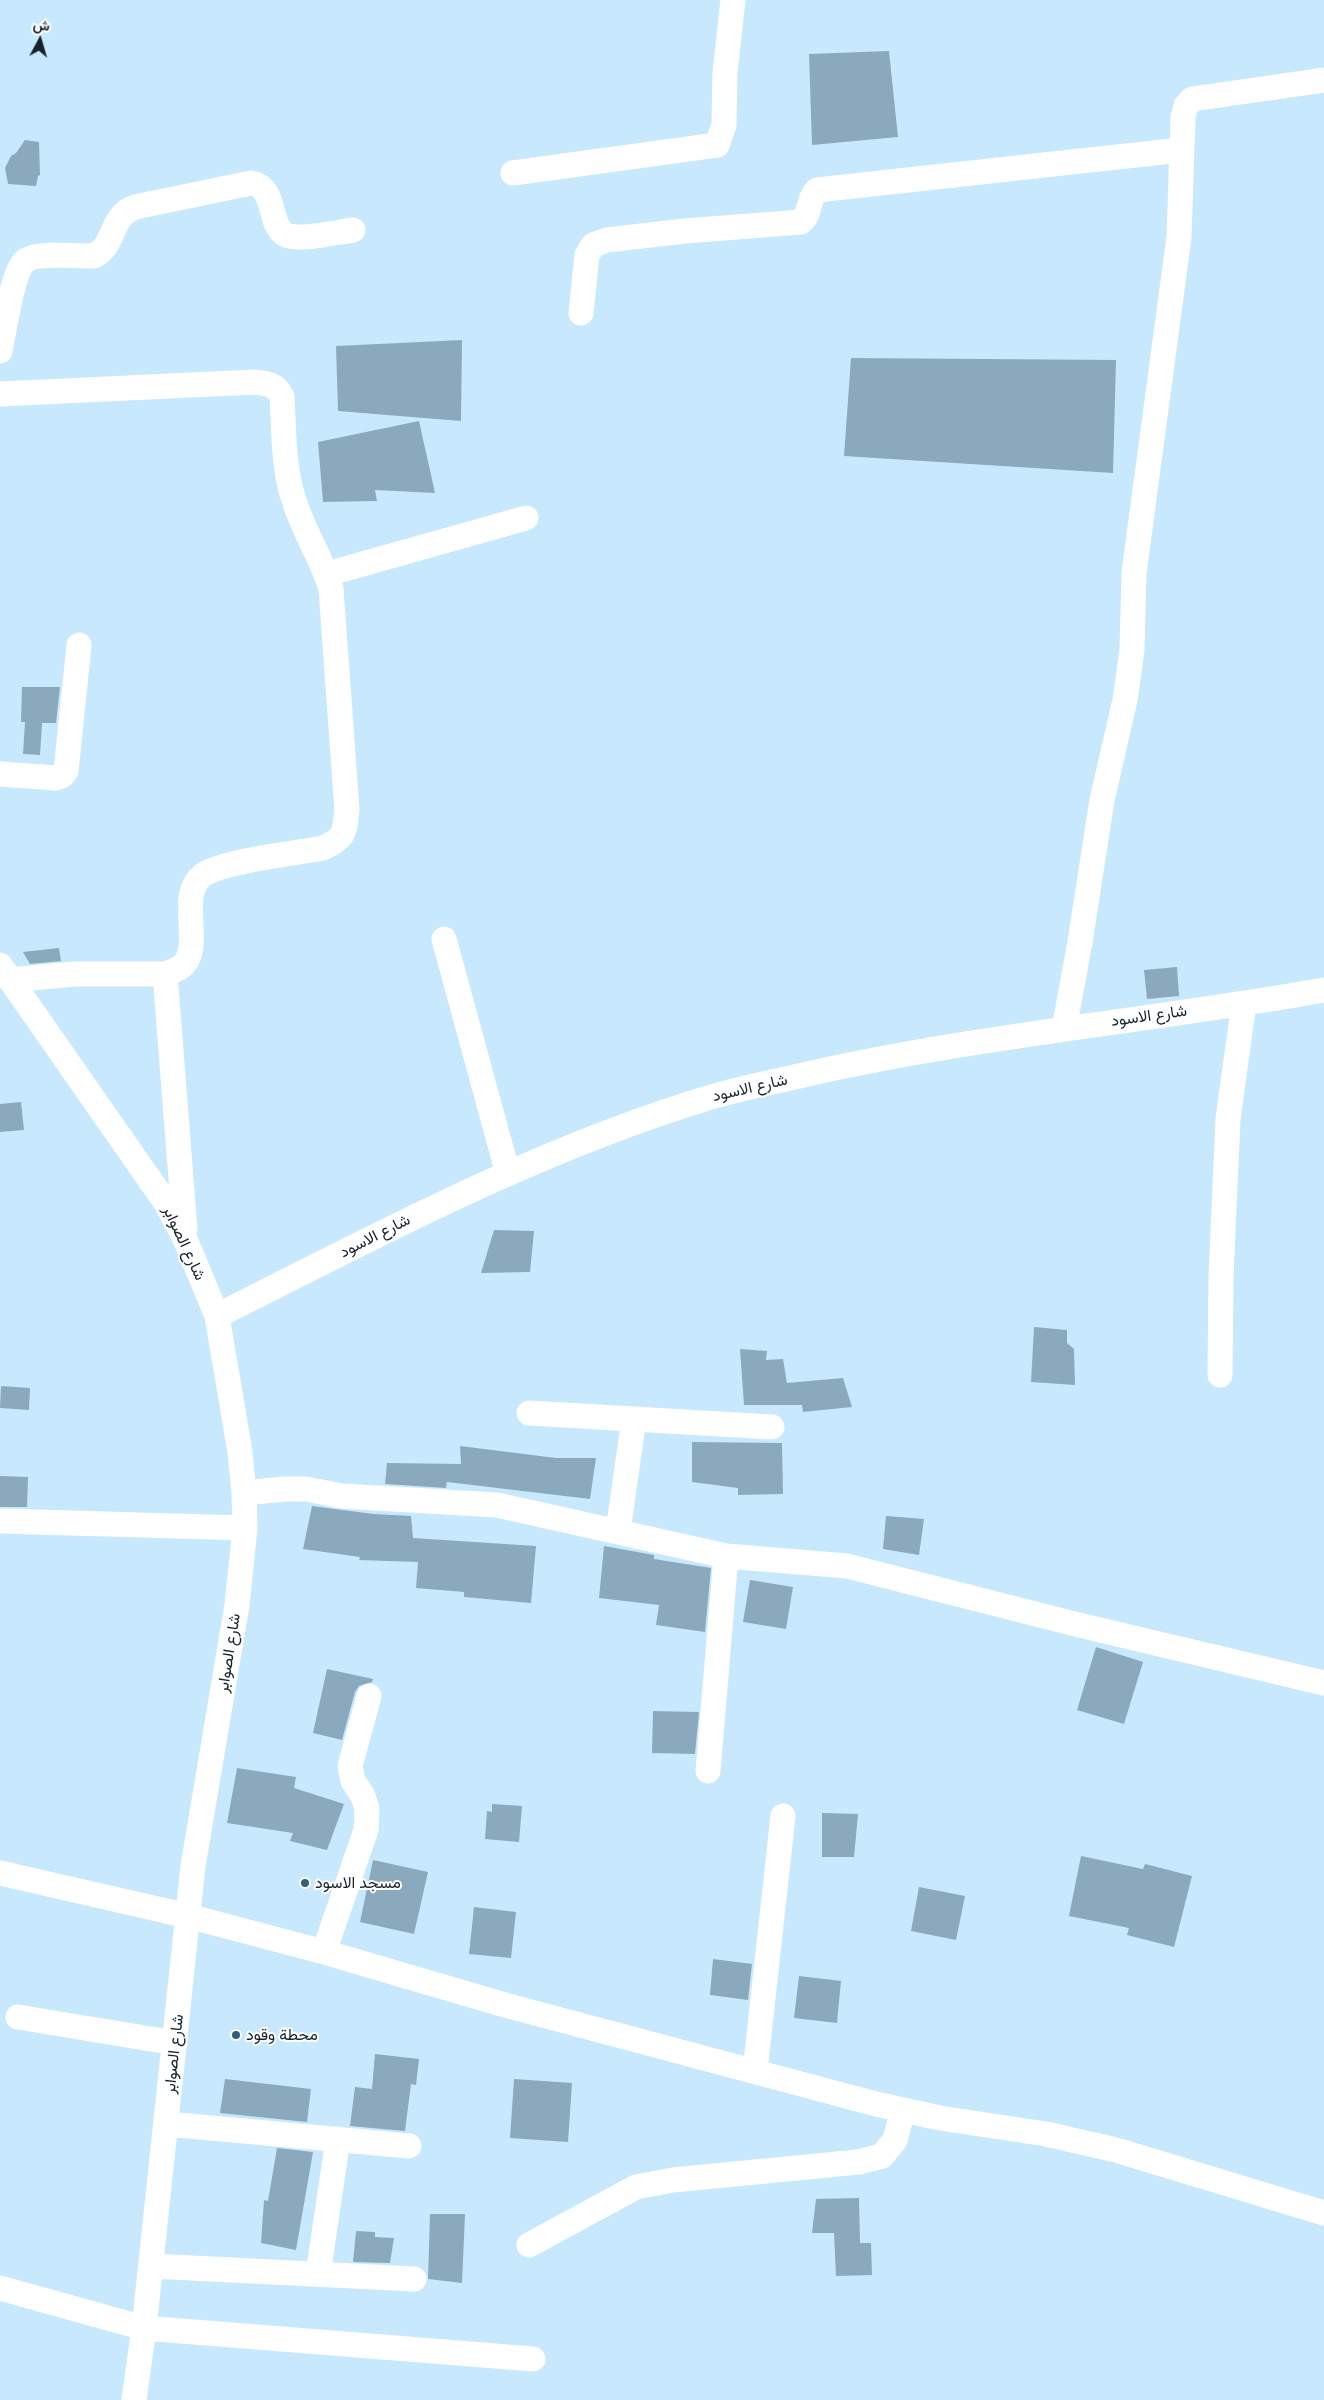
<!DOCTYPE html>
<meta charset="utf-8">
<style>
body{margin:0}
#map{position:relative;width:1324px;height:2400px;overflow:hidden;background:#c8e8fe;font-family:Raleway,Vazirmatn,sans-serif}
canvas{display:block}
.north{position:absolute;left:15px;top:15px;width:50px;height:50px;-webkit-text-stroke:4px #fff;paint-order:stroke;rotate:6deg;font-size:14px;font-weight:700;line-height:20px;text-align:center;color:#16222a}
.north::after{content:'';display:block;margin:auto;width:18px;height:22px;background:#16222a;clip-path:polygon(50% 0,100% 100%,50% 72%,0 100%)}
</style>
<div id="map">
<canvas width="1324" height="2400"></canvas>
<div class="north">ش</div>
</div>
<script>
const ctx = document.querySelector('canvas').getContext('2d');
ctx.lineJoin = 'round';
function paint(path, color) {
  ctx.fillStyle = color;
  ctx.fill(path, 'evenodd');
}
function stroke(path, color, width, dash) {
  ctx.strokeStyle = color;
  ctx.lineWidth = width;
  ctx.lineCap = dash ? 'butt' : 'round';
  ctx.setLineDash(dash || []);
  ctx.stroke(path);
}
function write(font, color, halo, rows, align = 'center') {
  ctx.font = font + ' Raleway,Vazirmatn,sans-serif';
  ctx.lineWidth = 4;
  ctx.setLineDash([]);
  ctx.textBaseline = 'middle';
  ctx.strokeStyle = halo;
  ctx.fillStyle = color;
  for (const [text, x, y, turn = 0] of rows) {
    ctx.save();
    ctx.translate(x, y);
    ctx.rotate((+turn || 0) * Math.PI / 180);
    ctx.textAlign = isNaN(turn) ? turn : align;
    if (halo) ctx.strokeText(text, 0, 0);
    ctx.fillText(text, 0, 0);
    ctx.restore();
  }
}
paint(new Path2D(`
 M889,51l9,86 -86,8 -3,-91z
 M25,140l14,2 1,33 -2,1 -2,10 -28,-2 -3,-16 6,-12 5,-3z
 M462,340l-1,81 -123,-10 -2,-65z
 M851,358l265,2 -3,113 -269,-17z
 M419,421l16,72 -60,-3 2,11 -54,1 -5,-60z
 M22,687h38l-4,36h-14l-2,32 -17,-1 2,-32h-4z
 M59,948l2,13 -31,3 -7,-12z
 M1177,967l2,29 -32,3 -3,-29z
 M21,1102l3,28 -24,2v-28z
 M494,1230l40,1 -4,41 -49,1z
 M1034,1327l33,3v13l7,6 1,36 -44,-3z
 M740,1349l27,2 -1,9 17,-1 4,24 56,-5 9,29 -49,5 -1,-7h-58z
 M1,1386l29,2 -1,22 -29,-2z
 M692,1442l90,1 1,51 -45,1v-7l-46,-6z
 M460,1446l96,12h40l-6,41 -143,-17 -1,6 -61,-4 2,-21 74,1z
 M0,1476l28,1 -1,30h-27z
 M312,1506l61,8 38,2 2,22 123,8 -5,57 -67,-6v-5l-48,-4 2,-26 -59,-2 1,-3 -57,-8z
 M886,1516l38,3 -5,36 -36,-6z
 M604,1546l50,9v4l57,9 -6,64 -49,-7 3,-20 -60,-7z
 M750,1580l43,7 -7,42 -43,-7z
 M1096,1647l47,15 -19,62 -47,-14z
 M327,1669l46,10 -1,3 -13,4 -4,6 -13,48 -29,-7z
 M653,1711l46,1 -4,42 -43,-1z
 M237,1768l59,9 -2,11 50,16 -17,46 -37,-9 3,-8 -66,-10z
 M492,1804l30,2 -3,36 -34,-3 2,-28 5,1z
 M822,1813l36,1 -4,43h-32z
 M1081,1856l62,13 2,-5 47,12 -18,71 -47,-12 2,-7 -60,-12z
 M373,1860l55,12 -14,62 -54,-12z
 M919,1887l46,9 -9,44 -45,-9z
 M474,1907l42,5 -5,46 -42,-4z
 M713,1959l39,5 -4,36 -38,-5z
 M799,1976l42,5 -4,42 -43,-5z
 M375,2054l44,5 -3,26 -5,-1 -6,47 -55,-5 5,-39 17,2z
 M225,2079l86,10 -4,33 -87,-9z
 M514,2079l58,4 -4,59 -58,-4z
 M277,2148l36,4 -17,98 -35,-7 3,-43 4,1z
 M859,2198l1,45h11l1,32 -36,1 -2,-43h-22l4,-34z
 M430,2214h35l-3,69 -34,-4z
 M356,2231l19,1v5l19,1 -4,25 -37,-1z`), '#8ba9bd');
stroke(new Path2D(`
 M513,173l204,-28 7,-20 1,-52 8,-73
 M581,313l6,-58 6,-10 14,-5 78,-9 116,-9c10,-8 7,-24 16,-32l364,-40
 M0,351c4,-18 12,-79 25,-90 11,-9 53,-5 69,-5 22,-11 15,-39 41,-49l116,-24c27,4 16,43 35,52 14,6 52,-3 67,-5
 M0,394l254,-12c13,1 22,2 28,15 2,34 1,71 12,103 9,31 28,58 37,89l16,221c-3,23 -1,27 -24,38 -26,5 -101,13 -120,27 -25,19 -3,61 -16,85 -4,8 -14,11 -22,14h-90l-65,6
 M327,574l199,-56
 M0,774l56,4 6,-2 4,-5 13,-126
 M444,939l64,235
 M0,965l166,238 19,36 32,77 23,136 4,41 1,35 -8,77 -44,261 -49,462 -10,72
 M165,974l20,256
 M1064,1029l16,-87 22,-142 23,-100 7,-50 2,-77 45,-336 4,-120 3,-11 6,-7 132,-19
 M217,1316c159,-80 319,-166 491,-218 29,-9 61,-15 91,-22 173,-40 350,-55 525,-86
 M1220,1375l1,-99 7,-157 16,-116
 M529,1413l243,14
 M244,1493l41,-4h21l36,7 155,9 229,51 121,10 228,58 249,59
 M0,1521l245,7
 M618,1531l16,-112
 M708,1771l18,-215
 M0,1873l188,43 136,36 181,53 371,99 64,14 106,16 70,16 208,63
 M324,1952l42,-122 1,-21 -4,-13 -10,-15 -3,-15 19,-70
 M18,2017l157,26
 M755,2071l28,-255
 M167,2124l242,22
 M529,2245l107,-58 37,-7 185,-18 24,-6 13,-16 8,-30
 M151,2266l263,13
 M318,2274l20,-135
 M0,2288l144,40 389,31`), '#fff', 25);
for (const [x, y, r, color] of [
 [305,1883,5,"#2f607e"],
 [236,2035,5,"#2f607e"]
]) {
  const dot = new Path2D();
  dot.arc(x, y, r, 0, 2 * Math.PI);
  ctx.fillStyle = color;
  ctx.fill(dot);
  stroke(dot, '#fff', 2);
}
write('16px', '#16222a', '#fff', [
 ["شارع الاسود",1149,1016,-8],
 ["شارع الاسود",750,1088,-13],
 ["شارع الاسود",375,1236,-27],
 ["شارع الصوابر",184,1243,65],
 ["شارع الصوابر",229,1653,-81],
 ["شارع الصوابر",174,2054,-84]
]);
write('16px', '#16222a', '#fff', [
 ["مسجد الاسود",315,1883],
 ["محطة وقود",246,2035]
], 'left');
</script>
